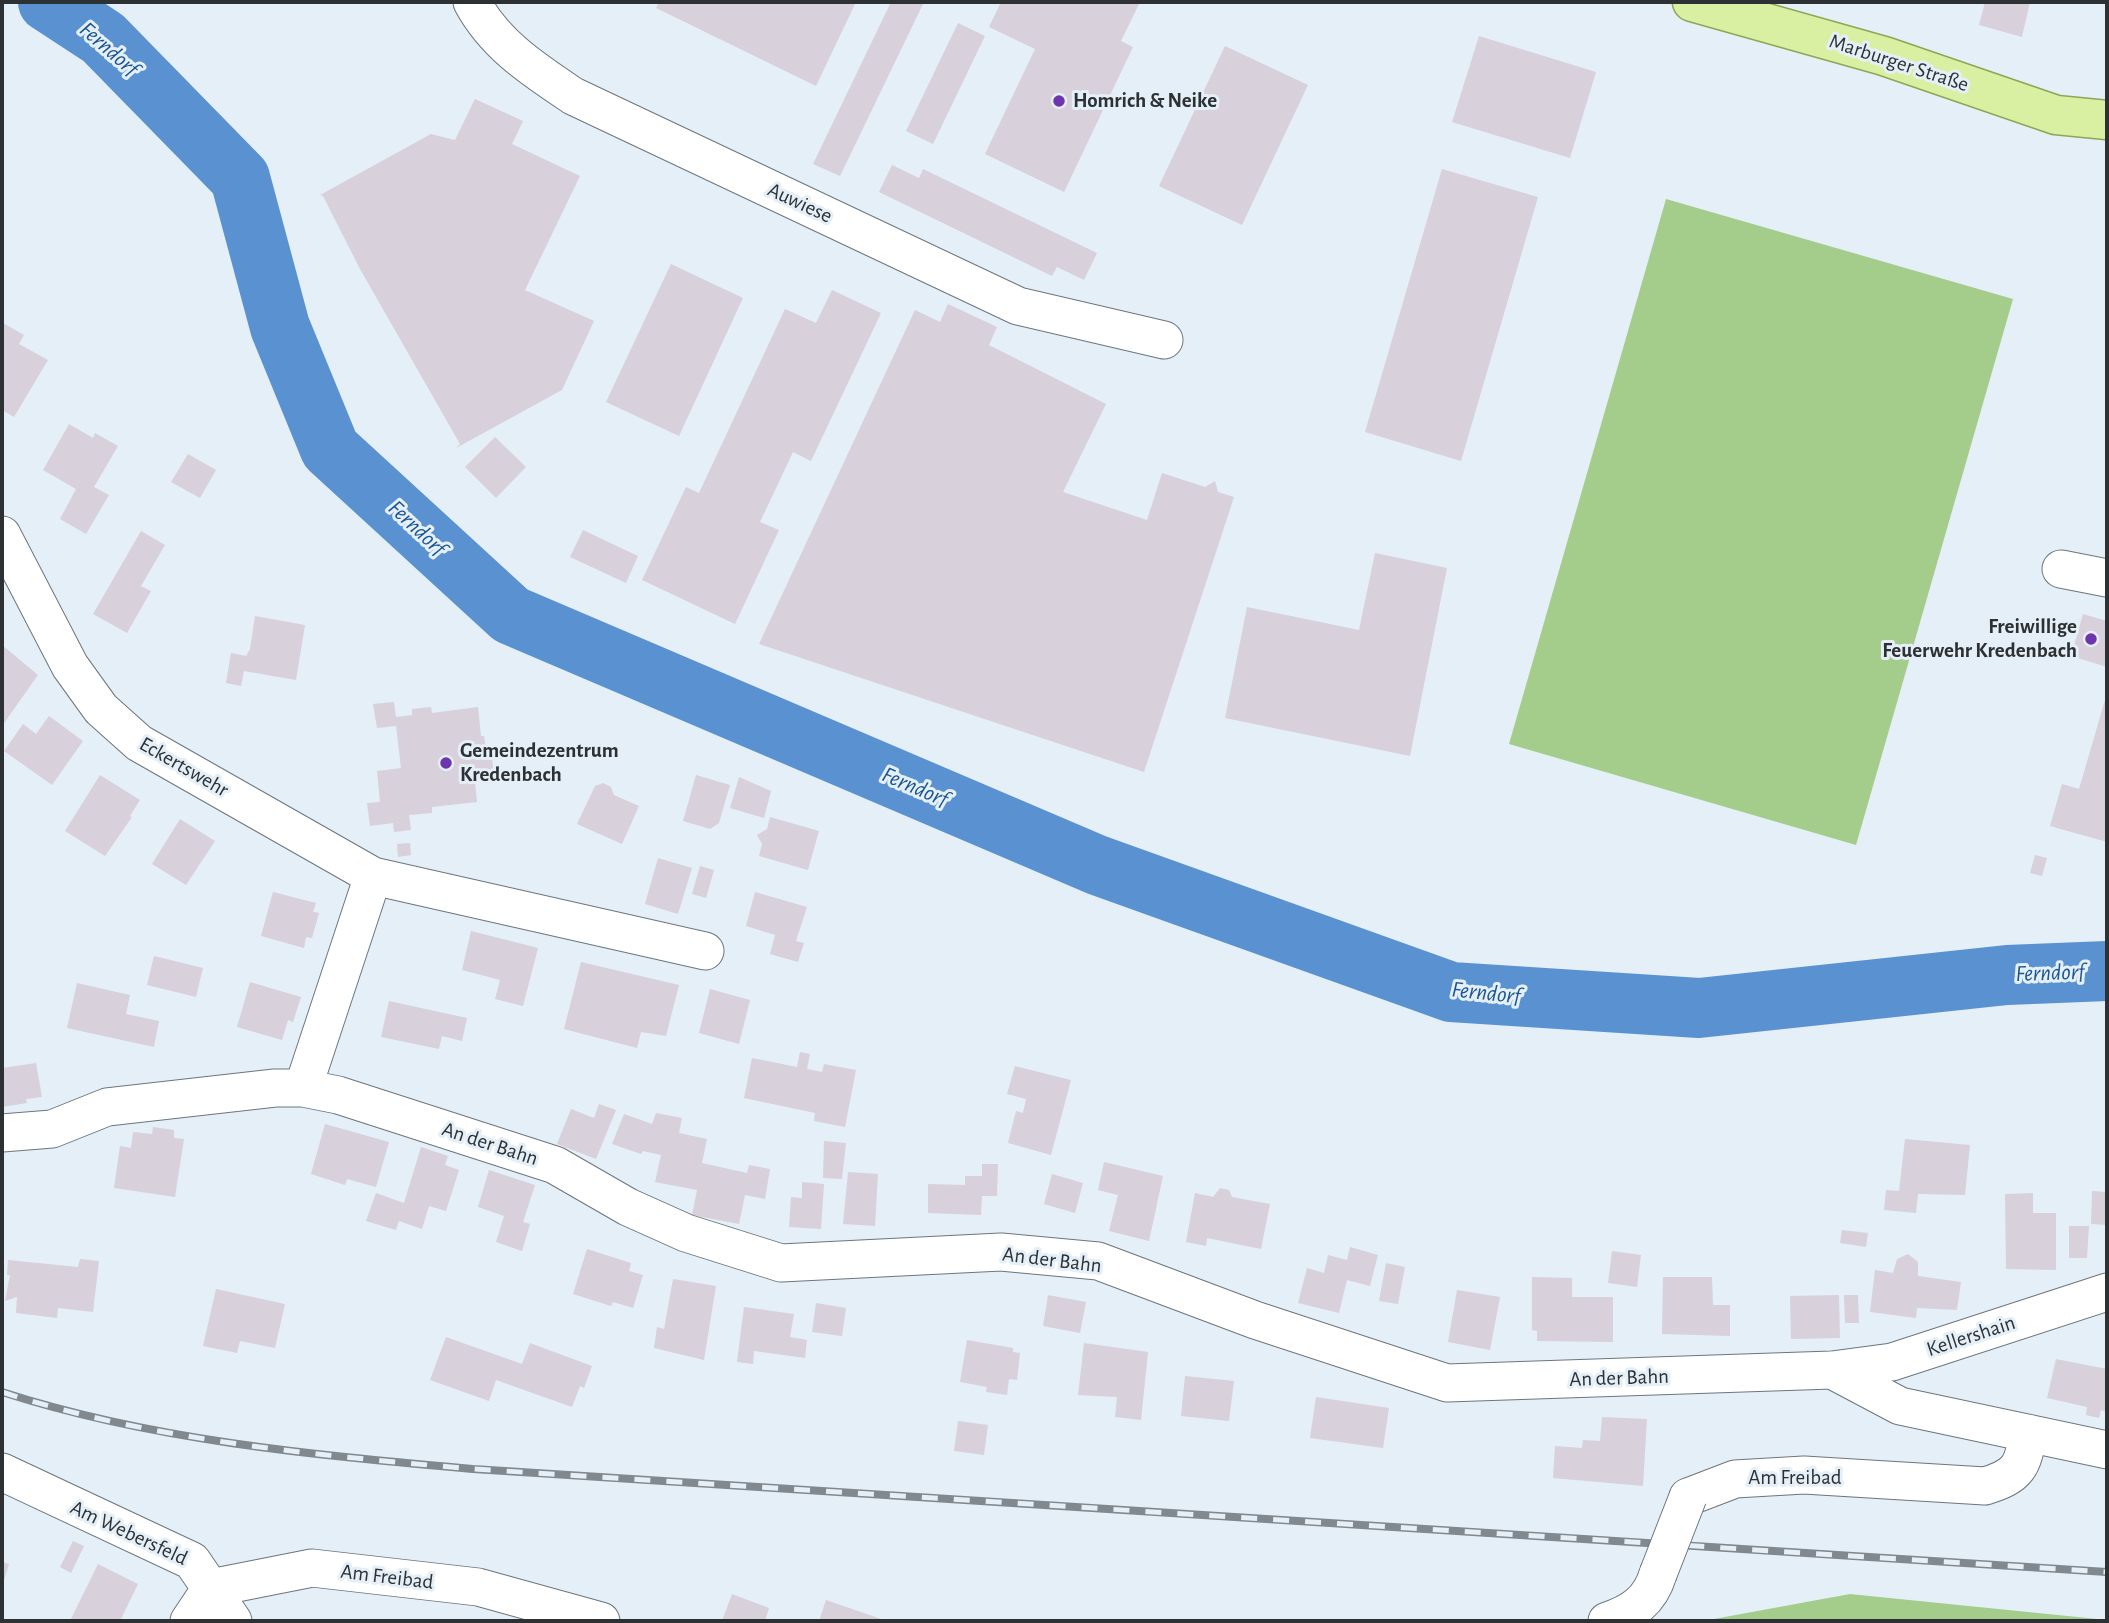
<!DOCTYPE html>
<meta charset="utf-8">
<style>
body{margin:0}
#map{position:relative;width:2109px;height:1623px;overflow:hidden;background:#e4eff8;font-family:"Alegreya Sans",sans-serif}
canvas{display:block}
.frame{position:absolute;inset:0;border:4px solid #2d3134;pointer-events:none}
</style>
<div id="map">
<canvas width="2109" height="1623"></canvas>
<div class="frame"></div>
</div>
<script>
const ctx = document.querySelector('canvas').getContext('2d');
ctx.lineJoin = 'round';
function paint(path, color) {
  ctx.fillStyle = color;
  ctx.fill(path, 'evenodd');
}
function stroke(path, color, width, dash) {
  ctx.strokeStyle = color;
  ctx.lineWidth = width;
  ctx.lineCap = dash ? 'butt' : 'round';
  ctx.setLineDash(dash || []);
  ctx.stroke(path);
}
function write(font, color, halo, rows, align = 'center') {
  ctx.font = font + ' "Alegreya Sans",sans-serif';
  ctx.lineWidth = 6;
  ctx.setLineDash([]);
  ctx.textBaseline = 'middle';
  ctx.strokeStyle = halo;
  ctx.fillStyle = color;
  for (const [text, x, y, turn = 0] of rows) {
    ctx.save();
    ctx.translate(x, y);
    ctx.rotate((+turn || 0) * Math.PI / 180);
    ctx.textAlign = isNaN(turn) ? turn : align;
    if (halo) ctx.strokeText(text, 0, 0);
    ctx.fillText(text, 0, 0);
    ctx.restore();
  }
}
paint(new Path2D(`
 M1666,199l347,100 -157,546 -347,-101z
 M1850,1594l257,26v1h-404z`), '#a4cd8b');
stroke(new Path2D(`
 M49,2l1,1`), '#5a92d1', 10);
stroke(new Path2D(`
 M48,2l55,36 137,140 40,149 50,122 181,166 586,250 354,127 248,16 308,-33 100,-4`), '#5a92d1', 60);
paint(new Path2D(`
 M659,2h197l-40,84 -160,-78z
 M891,2h33l-84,174 -27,-12z
 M1001,2h139l-19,39 12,6 -69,145 -79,-38 50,-105 -46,-22z
 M1985,2h45l-8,35 -43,-12z
 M958,23l27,13 -52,108 -27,-13z
 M1479,36l117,36 -26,86 -118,-36z
 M1225,46l83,39 -66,140 -83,-39z
 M475,99l48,22 -11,23 68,32 -55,114 69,31 -32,69 -106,58 4,-4 -100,-175 -37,-73 -3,-1 111,-61 24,6z
 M892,165l27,13 4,-9 174,84 -13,27 -27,-13 -5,9 -173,-84z
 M1442,169l96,28 -77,264 -96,-29z
 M671,264l72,34 -64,138 -73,-34z
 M832,290l49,23 -70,148 -18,-9 -33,70 19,8 -44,94 -93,-44 44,-93 13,6 86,-184 31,14z
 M948,304l49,23 -8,18 117,59 -43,88 84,28 15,-47 43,14 10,-6 3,11 16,5 -90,275 -385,-128 156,-334 25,12z
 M3,323l21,12 -5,9 29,16 -34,57 -12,-7z
 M69,424l24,14 2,-5 23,13 -24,41 15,8 -23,39 -26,-15 16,-30 -33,-19z
 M495,437l31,30 -30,31 -31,-31z
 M188,454l28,16 -16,28 -29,-16z
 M583,530l55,26 -12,27 -56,-26z
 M141,531l24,14 -24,41 10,5 -24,42 -34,-19z
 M1375,553l72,15 -37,188 -185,-38 22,-111 112,23z
 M2083,614l24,7v46l-36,-11z
 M255,616l50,9 -9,55 -52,-9 -3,15 -15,-3 5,-30 15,3 4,-7z
 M2,645l36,30 -36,51z
 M2107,693v149l-57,-16 12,-42 17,5z
 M394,702l2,15 16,-2v-6l19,-2 1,6 46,-6 3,29h3l2,12 -4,1 1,10 9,-1 3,23h-20l2,21 -45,5v6l-23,2 2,15 -17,2 -1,-9 -23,3 -3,-23 13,-1 -3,-31 24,-3 -5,-42 -19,2 -4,-24z
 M49,716l34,25 -31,44 -48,-34 19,-27 13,10z
 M100,775l40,25 -10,16 2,1 -27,39 -40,-25z
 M696,775l34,10 -11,38 -9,6 -27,-8z
 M739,777l32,14 -7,27 -34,-10z
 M603,783l8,4 3,8 25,11 -17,38 -45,-20 18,-38z
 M770,817l49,14 -11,39 -49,-14 3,-12 -5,-9 10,-6z
 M180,819l35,22 -29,44 -34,-21z
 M410,843l1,12 -13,2 -1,-13z
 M2035,855l12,3 -5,18 -12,-3z
 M658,858l34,10 -14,46 -33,-10z
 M700,866l14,4 -8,28 -14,-4z
 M273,892l43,11 -3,9 6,1 -7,25 -6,-1 -2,11 -43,-12z
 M755,892l52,15 -11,34 8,2 -6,19 -28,-8 5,-19 -29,-9z
 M471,931l67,17 -15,58 -28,-7 5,-19 -38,-10z
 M154,956l49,12 -7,29 -49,-12z
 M581,962l98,23 -13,51 -25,-4 -4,16 -73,-19z
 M250,982l51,15 -8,25 -5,-2 -6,20 -45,-13z
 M77,983l53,12 -4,19 33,7 -5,26 -87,-19z
 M710,989l40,11 -11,44 -40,-11z
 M389,1001l78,17 -5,23 -20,-5 -3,13 -58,-12z
 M800,1052l10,2 -3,15 15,3 2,-8 32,6 -11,57 -31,-6 1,-8 -71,-15 8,-40 45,9z
 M36,1063l6,34 -16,2 1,4 -25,4v-39z
 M1015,1066l56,14 -20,75 -43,-12 8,-32 7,2 3,-14 -19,-5z
 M599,1104l17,6 -20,49 -39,-15 14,-35 23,9z
 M656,1113l26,5 -3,15 28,6 -5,24 45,10 2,-8 21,4 -5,30 -20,-4 -6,29 -47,-9 5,-25 -42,-8 6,-27 -18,-4 -2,3 -29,-10 12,-30 28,10z
 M325,1124l64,18 -13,45 -29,-8 -2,6 -34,-11z
 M153,1127l21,3v8l10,1 -9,58 -61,-9 6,-42 11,2 2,-16 19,2z
 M1905,1139l65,6 -5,50 -47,-1 -2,19 -32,-3 2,-20 13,1z
 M824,1141l22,2 -4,36 -19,-1z
 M421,1147l27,9 -3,9 14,5 -13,41 -17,-5 -7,23 -23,-8 -3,9 -30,-9 10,-28 28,10z
 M1104,1162l59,14 -14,65 -40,-10 9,-36 -20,-5z
 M982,1164h16l-1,32h-15l-1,19 -53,-2v-29l37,1v-9h17z
 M489,1170l46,15 -12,37 7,2 -8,27 -26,-9 8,-26 -26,-9z
 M848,1172l30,2 -3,52 -32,-2z
 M1052,1174l31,9 -8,30 -31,-9z
 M802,1182l22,2 -3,45 -32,-2 2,-30 11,1z
 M1220,1188l9,2 3,7 38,7 -9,45 -54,-11 -1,8 -20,-4 9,-49 18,4z
 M2092,1191l14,1 1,33 -16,-1z
 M2033,1193v20h23v57l-50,-1 -1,-75z
 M2069,1226h20l-2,32h-18z
 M1842,1230l26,3 -2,14 -26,-4z
 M1350,1247l28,8 -8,31 -23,-6 -8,33 -41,-10 9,-35 17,5 4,-18 19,5z
 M587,1249l44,14 -2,8 14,4 -10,33 -20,-6 -2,4 -38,-12z
 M1612,1251l29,4 -4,32 -29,-4z
 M1908,1254l10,8v14l43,6 -4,28 -40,-2 -1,10 -46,-6 5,-42 18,3 4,-14z
 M80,1259l19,2 -6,51 -35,-4 -1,10 -41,-5 1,-16 -12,4 5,-26h-3l1,-15 70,7z
 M1386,1263l19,4 -7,37 -19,-3z
 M1532,1277l40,1v19h41v45l-76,-1v-10l-5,-1z
 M1663,1277h49l1,28h17v31l-68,-2z
 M673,1279l43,7 -12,74 -50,-12 3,-21 7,2z
 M216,1289l69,15 -10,44 -35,-7 -3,12 -34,-7z
 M1457,1290l43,7 -10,53 -42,-8z
 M1048,1295l38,7 -6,31 -37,-7z
 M1839,1295l1,43 -49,1 -1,-43z
 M1844,1295h14l1,28h-14z
 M816,1303l30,5 -4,28 -30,-4z
 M744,1307l50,7 -4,23 17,3 -2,18 -51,-7 -1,13 -16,-2z
 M446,1337l76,27 8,-21 62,23 -8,22 -4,-2 -8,21 -76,-27 -7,21 -59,-21z
 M967,1340l46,8v4l7,1 -3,27 -8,-1 -2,16 -21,-3 1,-5 -27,-5z
 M1084,1343l64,9 -7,68 -26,-3 2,-20 -39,-2z
 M2056,1359l51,10v43l-6,-2 -2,8 -13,-3 1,-8 -40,-9z
 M1185,1376l49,5 -5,40 -48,-5z
 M1316,1397l73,11 -6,40 -73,-10z
 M1602,1417l45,2 -4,67 -90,-8 2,-32 27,2 1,-8 17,1z
 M958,1421l30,4 -4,30 -30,-4z
 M73,1541l11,5 -13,27 -11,-6z
 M2,1562l7,2 -7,23z
 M98,1564l40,20 -18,37h-50z
 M732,1594l37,14 -4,13h-43z
 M826,1600l61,21h-68z`), '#d8d0da');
const minor = new Path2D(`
 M472,2c23,43 62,68 101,94l445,210 146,34
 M2,535l68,131 31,43 38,34 234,133 332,75
 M2061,569l46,9
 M303,1088l70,-212
 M2,1133l50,-4 55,-22 168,-19h28l35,7 217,70 73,42 58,26 95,30 220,-11 97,9 157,59 192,63 385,-13 60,-8 215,-70
 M1832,1370l68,36 207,44
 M2,1472l190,89 41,60
 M1688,1497l47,-18 69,-4 181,11c33,-10 38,-19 43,-53
 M189,1621l22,-33 101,-20 166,19 123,34
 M1607,1621c25,-8 43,-20 51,-47`);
const major = new Path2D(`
 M1692,2l192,54 172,59 51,5`);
stroke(minor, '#6c767d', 39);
stroke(major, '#8ca754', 41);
stroke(minor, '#fff', 37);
stroke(major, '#d9f0a3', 38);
const rail = new Path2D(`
 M2,1392c152,49 314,63 471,77l1634,103`);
stroke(rail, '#81888e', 8);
stroke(rail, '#e4eff8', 5, [16]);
const minorBridge = new Path2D(`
 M1658,1574l30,-77`);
stroke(minorBridge, '#6c767d', 39, []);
stroke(minorBridge, '#fff', 37);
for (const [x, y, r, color] of [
 [1059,101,7,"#6e36ac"],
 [2091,639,7,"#6e36ac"],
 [446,763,7,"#6e36ac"]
]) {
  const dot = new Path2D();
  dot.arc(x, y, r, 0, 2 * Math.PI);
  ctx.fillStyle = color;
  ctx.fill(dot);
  stroke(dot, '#e4eff8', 2.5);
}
write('21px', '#2d3134', '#e4eff8', [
 ["Marburger Straße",1899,63,18],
 ["Auwiese",800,203,25],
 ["Eckertswehr",184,767,30],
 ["An der Bahn",490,1144,18],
 ["An der Bahn",1052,1260,7],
 ["Kellershain",1971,1336,-18],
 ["An der Bahn",1619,1378,-2],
 ["Am Freibad",1795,1478],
 ["Am Webersfeld",129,1533,25],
 ["Am Freibad",387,1577,7]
]);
write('bold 21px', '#2d3134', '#e4eff8', [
 ["Homrich & Neike",1073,101],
 ["Freiwillige",2077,627,"right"],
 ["Feuerwehr Kredenbach",2077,651,"right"],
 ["Gemeindezentrum",460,751],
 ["Kredenbach",460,775]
], 'left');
write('italic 23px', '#1a548f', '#e4eff8', [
 ["Ferndorf",109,49,41],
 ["Ferndorf",417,528,43],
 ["Ferndorf",915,787,23],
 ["Ferndorf",2050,973,-2],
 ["Ferndorf",1486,993,6]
]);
</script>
